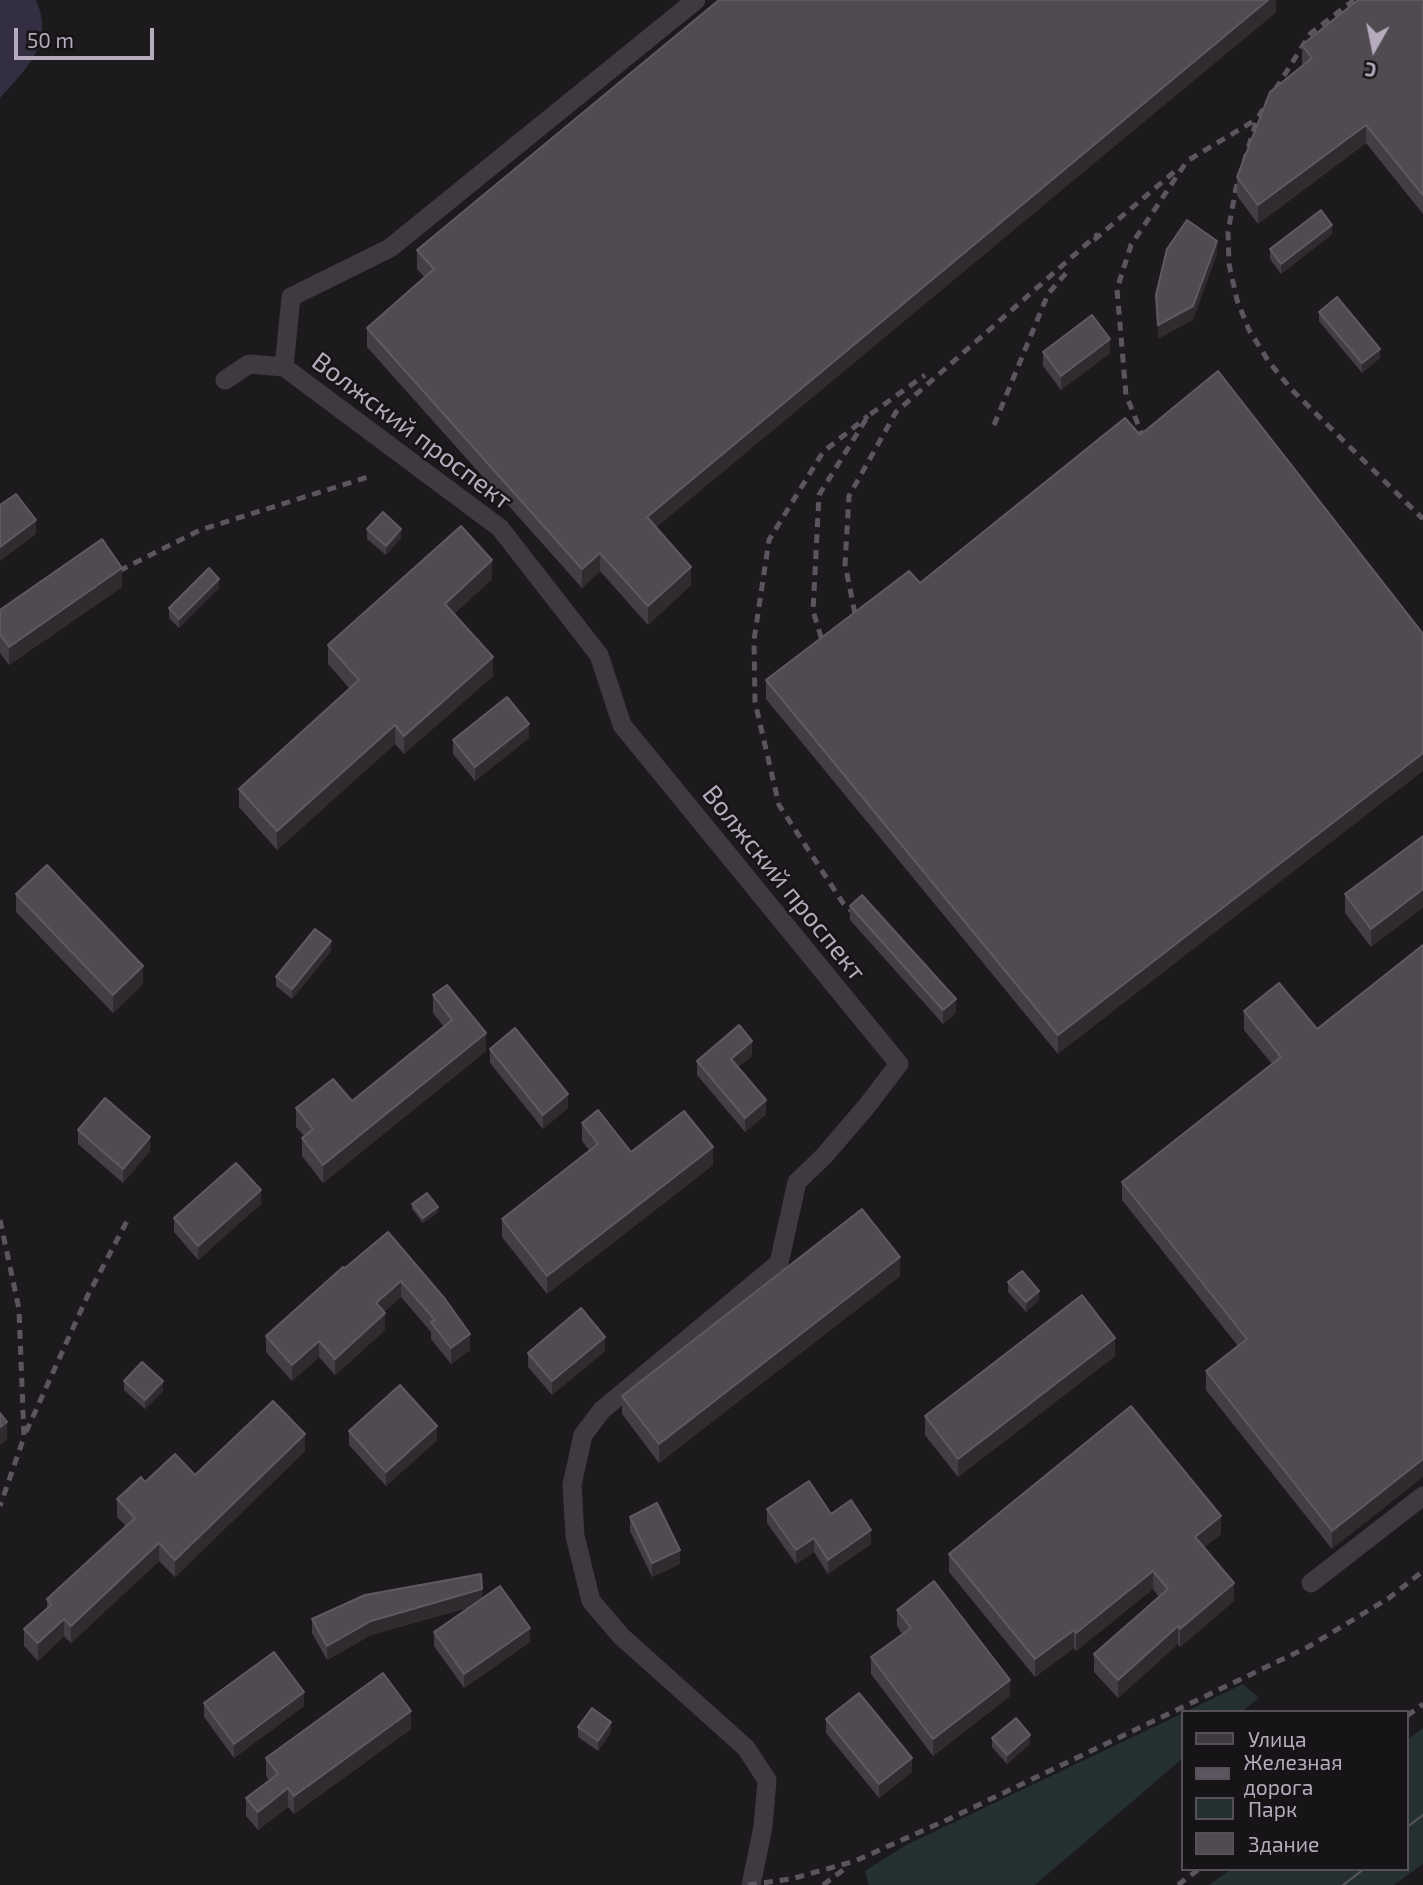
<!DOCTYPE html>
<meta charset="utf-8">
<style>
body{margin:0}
#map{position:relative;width:1423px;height:1885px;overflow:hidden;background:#1c1a1c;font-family:"Exo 2",sans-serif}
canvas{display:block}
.legend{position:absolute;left:1181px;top:1710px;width:228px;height:161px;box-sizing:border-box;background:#171417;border:2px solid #565059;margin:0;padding:9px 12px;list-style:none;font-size:21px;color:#b5abbc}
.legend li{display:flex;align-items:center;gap:14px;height:35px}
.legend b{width:35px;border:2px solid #565059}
.north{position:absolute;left:1339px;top:14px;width:70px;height:70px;-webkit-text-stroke:5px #171417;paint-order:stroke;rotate:189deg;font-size:19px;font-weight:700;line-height:28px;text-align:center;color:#b5abbc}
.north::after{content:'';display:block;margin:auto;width:24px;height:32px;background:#b5abbc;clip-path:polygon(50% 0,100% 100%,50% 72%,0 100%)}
.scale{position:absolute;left:14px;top:28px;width:140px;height:32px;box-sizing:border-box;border:4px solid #b5abbc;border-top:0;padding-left:9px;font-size:21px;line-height:24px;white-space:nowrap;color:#b5abbc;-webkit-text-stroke:5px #171417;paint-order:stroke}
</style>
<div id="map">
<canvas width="1423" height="1885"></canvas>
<ul class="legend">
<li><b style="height:9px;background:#3f3a41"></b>Улица</li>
<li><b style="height:9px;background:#5b555f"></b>Железная дорога</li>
<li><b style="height:19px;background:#253030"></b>Парк</li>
<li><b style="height:19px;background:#504a51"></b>Здание</li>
</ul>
<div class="north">С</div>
<div class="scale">50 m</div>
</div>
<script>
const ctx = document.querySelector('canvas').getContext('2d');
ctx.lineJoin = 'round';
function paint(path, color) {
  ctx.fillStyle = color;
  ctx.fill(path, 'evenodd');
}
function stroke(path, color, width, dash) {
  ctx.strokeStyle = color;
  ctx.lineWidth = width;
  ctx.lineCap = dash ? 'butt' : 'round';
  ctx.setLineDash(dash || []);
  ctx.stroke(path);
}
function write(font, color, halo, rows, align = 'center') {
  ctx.font = font + ' "Exo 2",sans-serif';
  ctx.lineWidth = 5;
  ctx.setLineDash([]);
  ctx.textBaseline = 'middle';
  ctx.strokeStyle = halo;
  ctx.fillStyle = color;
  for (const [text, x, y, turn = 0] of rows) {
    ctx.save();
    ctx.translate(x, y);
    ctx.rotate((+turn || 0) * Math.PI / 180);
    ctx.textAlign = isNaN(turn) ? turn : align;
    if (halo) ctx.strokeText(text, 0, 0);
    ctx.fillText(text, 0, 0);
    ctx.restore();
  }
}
paint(new Path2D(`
 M1243,1684l16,14 -18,14h-56z
 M1183,1713v45l-148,127h-166l-4,-14 39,-25z
 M1423,1728v136l-29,21h-185l22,-16h176v-129z`), '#253030');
paint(new Path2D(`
 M0,0h36c19,43 -9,68 -36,98z`), '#342e42');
stroke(new Path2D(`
 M696,0l-306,248 -99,49 -7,70 216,161 99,127 23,70 277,339 -33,43 -42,49 -27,26 -18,81 -177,147 -19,25 -11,50 3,51 16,65 30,35 125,112 21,32 -4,47 -12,58
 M225,380l24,-16 35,3
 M1311,1583l112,-87`), '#3f3a41', 19);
stroke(new Path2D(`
 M1407,1827l16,-12
 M1343,1885l21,-16`), '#5b555f', 2);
stroke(new Path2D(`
 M1354,0l-44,34 -53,85 -21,69 -8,44 1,32 8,36 12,30 20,32 23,28 131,129
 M1094,240l80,-68
 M994,425l54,-131 19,-22
 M1144,439l-18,-44 -9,-106 14,-44 56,-84 70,-42
 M105,578l95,-48 168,-53
 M858,629l-13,-65 4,-68 47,-84 202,-178
 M826,653l-13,-42 6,-116 49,-79 57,-41
 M856,915l-13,-12 -64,-98 -24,-103 -1,-62 15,-100 54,-88 45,-36
 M0,1220l19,89 5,128 -24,69
 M26,1432l61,-135 40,-76
 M1407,1716l16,-12
 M748,1885l43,-6 64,-18 94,-42 359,-172 81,-49 34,-27
 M823,1885l24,-18
 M1178,1885l21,-16`), '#5b555f', 5, [9, 7]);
paint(new Path2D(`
 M1276,0v12l-620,515 35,58 -43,40 -48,-54 -18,17 -215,-241v-19l57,-51 -7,-8v-19z
 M1423,0v214l-57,-71 -108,81 -21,-28v-19l66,-112 -1,-2v-18z
 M1332,234l-51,40 -11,-15v-10z
 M1319,312l61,46 -18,15 -43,-52z
 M1043,352l67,1 -49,37 -18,-24z
 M1140,435l-82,619 -292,-355v-19l154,-97z
 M367,529l34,9 -15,17 -19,-16z
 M492,579l-38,35 39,62 -89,78 -9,-10 -118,106 -38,-43v-18l111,-100 -22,-25v-19z
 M122,587l-113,78 -9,-12v-43z
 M219,588l-40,40 -10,-10v-10z
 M529,738l-54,43 -22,-27v-14z
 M1423,836l-52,111 -26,-34v-19z
 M16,894l127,90 -30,29 -97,-101z
 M850,906l106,107 -13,11 -93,-104z
 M1423,945l-91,604 -126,-159v-19l32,-25 -116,-146v-18l150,-118 -28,-34v-19l73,18z
 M331,951l-39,48 -16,-13v-9z
 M433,995l53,56 -163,132 -21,-27v-18l2,-2 -8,-9v-19l56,-7 92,-74 -11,-14z
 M490,1049l78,59 -25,21 -53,-66z
 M752,1056l-14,11 28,47 -21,18 -48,-57v-14z
 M582,1123l49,29 82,13 -166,129 -45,-57v-18l87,-69 -7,-9z
 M78,1130l72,21 -27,32 -45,-39z
 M261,1204l-63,56 -24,-28v-14z
 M412,1204l26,8 -15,11 -11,-14z
 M388,1232l82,118 -19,14 -20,-25v-7l-30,-35 -17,15 1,18 -50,45 -16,-18 -27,24 -26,-29v-16z
 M900,1276l-241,187 -37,-49v-18z
 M1008,1282l31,18 -13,12 -18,-20z
 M605,1351l-53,44 -24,-28v-14z
 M1115,1356l-157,121 -33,-42v-19z
 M124,1381l39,10 -18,18 -21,-19z
 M349,1431l88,9 -51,46 -37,-41z
 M305,1451l-130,126 -16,-16 -88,82 -7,-7 -26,25 -14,-15v-17l23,-20v-10l79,-73 -9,-9v-18l28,-17 50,-7z
 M767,1509l64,5 40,30 -43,30 -14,-22 -18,12 -29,-41z
 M630,1517l50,47 -28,13 -22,-46z
 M1221,1534l-17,13 30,54 -54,46 -2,-3 -60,54 -24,-26v-18l65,-57 -6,-8 -77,62 -2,-3 -39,29 -86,-105v-18z
 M482,1598l48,44 -66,46 -30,-42v-14l36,-25 -99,28 -44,25 -15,-27v-14z
 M897,1610l113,86 -77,60 -62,-82v-17l31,-23 -5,-8z
 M204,1703l100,3 -70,52 -30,-41z
 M826,1719l86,53 -33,26 -53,-65z
 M578,1727l33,5 -13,19 -20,-14z
 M411,1729l-117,85 -6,-7 -30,23 -12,-14v-18l23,-17 -3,-5v-18z
 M992,1738l38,6 -23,20 -15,-17z`), '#443e44');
paint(new Path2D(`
 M1268,0h8v12l-629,523v-18z
 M1366,125v18l-108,81v-19z
 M1332,225v9l-51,40v-10z
 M1217,241v14l-24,65 -35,19v-14z
 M1110,339v14l-49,37v-14z
 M1380,349v9l-18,15v-10z
 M36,520v14l-36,27v-14z
 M401,529v9l-15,17v-9z
 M600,553v18l-18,17v-19z
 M492,560v19l-47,43v-18z
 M691,567v18l-43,40v-19z
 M122,568v19l-113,78v-18z
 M219,579v9l-40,40v-9z
 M493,657v19l-89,78v-18z
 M529,724v14l-54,43v-14z
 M395,725v19l-118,106v-19z
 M1423,753v18l-365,283v-19z
 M1423,889v19l-52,39v-18z
 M331,941v10l-39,48v-10z
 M143,966v18l-30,29v-18z
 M956,999v14l-13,11v-14z
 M486,1033v18l-163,132v-18z
 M752,1041v15l-21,17v-14z
 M568,1094v14l-25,21v-14z
 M766,1100v14l-21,18v-14z
 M150,1137v14l-27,32v-14z
 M713,1147v18l-166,129v-18z
 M261,1190v14l-63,56v-14z
 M438,1207v5l-15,11v-5z
 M900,1257v19l-241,187v-19z
 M401,1281v16l-25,22v-16z
 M1039,1291v9l-13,12v-10z
 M385,1313v17l-50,45v-16z
 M470,1334v16l-19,14v-16z
 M605,1337v14l-53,44v-14z
 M1115,1338v18l-157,121v-18z
 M319,1341v16l-27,24v-16z
 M163,1381v10l-18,18v-9z
 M7,1422v18l-7,5v-18z
 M437,1426v14l-51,46v-14z
 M305,1434v17l-130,126v-17z
 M1423,1459v18l-91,72v-18z
 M1221,1516v18l-26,21v-18z
 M871,1530v14l-43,30v-14z
 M814,1538v14l-18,12v-14z
 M159,1543v18l-88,82v-17z
 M680,1550v14l-28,13v-14z
 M1153,1571v18l-77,62v-18z
 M1234,1583v18l-54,46v-18z
 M482,1589v14l-111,32 -44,25v-14l44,-25z
 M64,1619v17l-26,25v-18z
 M1178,1626v18l-60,54v-18z
 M530,1628v14l-66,46v-14z
 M1074,1630v18l-39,29v-18z
 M1010,1680v16l-77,60v-17z
 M304,1692v14l-70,52v-14z
 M411,1711v18l-117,85v-18z
 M611,1722v10l-13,19v-10z
 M1030,1735v9l-23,20v-9z
 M912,1758v14l-33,26v-14z
 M288,1788v19l-30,23v-18z`), '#2f2b2f');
const building = new Path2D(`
 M719,0h549l-621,517 44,50 -43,39 -48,-53 -18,16 -215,-241 67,-59 -17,-19z
 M1358,0h65v195l-57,-70 -108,80 -21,-28 33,-85 42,-34 -10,-13z
 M1321,210l11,15 -51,39 -11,-15z
 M1187,220l30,21 -24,65 -35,19 -2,-30 11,-46z
 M1337,297l43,52 -18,14 -43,-51z
 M1092,315l18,24 -49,37 -18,-24z
 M1218,371l205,263v119l-365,282 -292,-355 143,-109 11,12 205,-165 15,17z
 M16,494l20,26 -36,27v-42z
 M383,512l18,17 -15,17 -19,-17z
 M461,526l31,34 -47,44 48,53 -89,79 -9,-11 -118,106 -38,-42 120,-109 -31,-35z
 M102,539l20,29 -113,79 -9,-13v-24z
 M209,568l10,11 -40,40 -10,-11z
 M507,697l22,27 -54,43 -22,-27z
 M1423,836v53l-52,40 -26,-35z
 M47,865l96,101 -30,29 -97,-101z
 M862,895l94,104 -13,11 -93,-104z
 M315,929l16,12 -39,48 -16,-12z
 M1423,945v514l-91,72 -126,-160 41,-32 -125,-157 159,-125 -37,-46 35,-28 38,46z
 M447,985l39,48 -163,132 -21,-27 11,-9 -17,-21 37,-29 19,22 100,-81 -19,-25z
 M739,1025l13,16 -21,18 35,41 -21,18 -48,-57z
 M515,1028l53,66 -25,21 -53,-66z
 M105,1098l45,39 -27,32 -45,-39z
 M598,1110l33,42 53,-41 29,36 -166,129 -45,-57 96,-75 -16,-21z
 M236,1163l25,27 -63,56 -24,-28z
 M427,1193l11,14 -15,11 -11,-14z
 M862,1209l38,48 -241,187 -37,-48z
 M388,1232l57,67 25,35 -19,14 -20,-26 4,-2 -34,-39 -25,22 9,10 -50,46 -16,-18 -27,24 -26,-29 77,-69 2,1z
 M1022,1271l17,20 -13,11 -18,-20z
 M1082,1295l33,43 -157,121 -33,-43z
 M581,1308l24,29 -53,44 -24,-28z
 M142,1362l21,19 -18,19 -21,-19z
 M400,1385l37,41 -51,46 -37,-41z
 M273,1401l32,33 -130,126 -16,-17 -88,83 -7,-7 -26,24 -14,-14 27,-24 -4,-6 88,-81 -18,-19 24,-22 4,5 30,-28 20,21z
 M1131,1406l90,110 -26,21 39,46 -54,46 -2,-3 -60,54 -24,-26 74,-65 -15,-18 -77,62 -2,-3 -39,29 -86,-105z
 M0,1413l7,9 -7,5z
 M809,1481l22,33 20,-14 20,30 -43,30 -14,-22 -18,12 -29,-41z
 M657,1503l23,47 -28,13 -22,-46z
 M481,1574l1,15 -111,32 -44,25 -15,-27 53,-24z
 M934,1581l76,99 -77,59 -62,-82 40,-29 -14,-18z
 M500,1586l30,42 -66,46 -30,-42z
 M274,1652l30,40 -70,52 -30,-41z
 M383,1673l28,38 -117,85 -6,-8 -30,24 -12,-14 32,-24 -12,-16z
 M859,1693l53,65 -33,26 -53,-65z
 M592,1708l19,14 -13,19 -20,-14z
 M1016,1718l14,17 -23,20 -15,-17z`);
paint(building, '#504a51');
stroke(building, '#605962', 2);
write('26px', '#b5abbc', '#171417', [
 ["Волжский проспект",412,431,37],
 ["Волжский проспект",784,883,51]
]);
</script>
